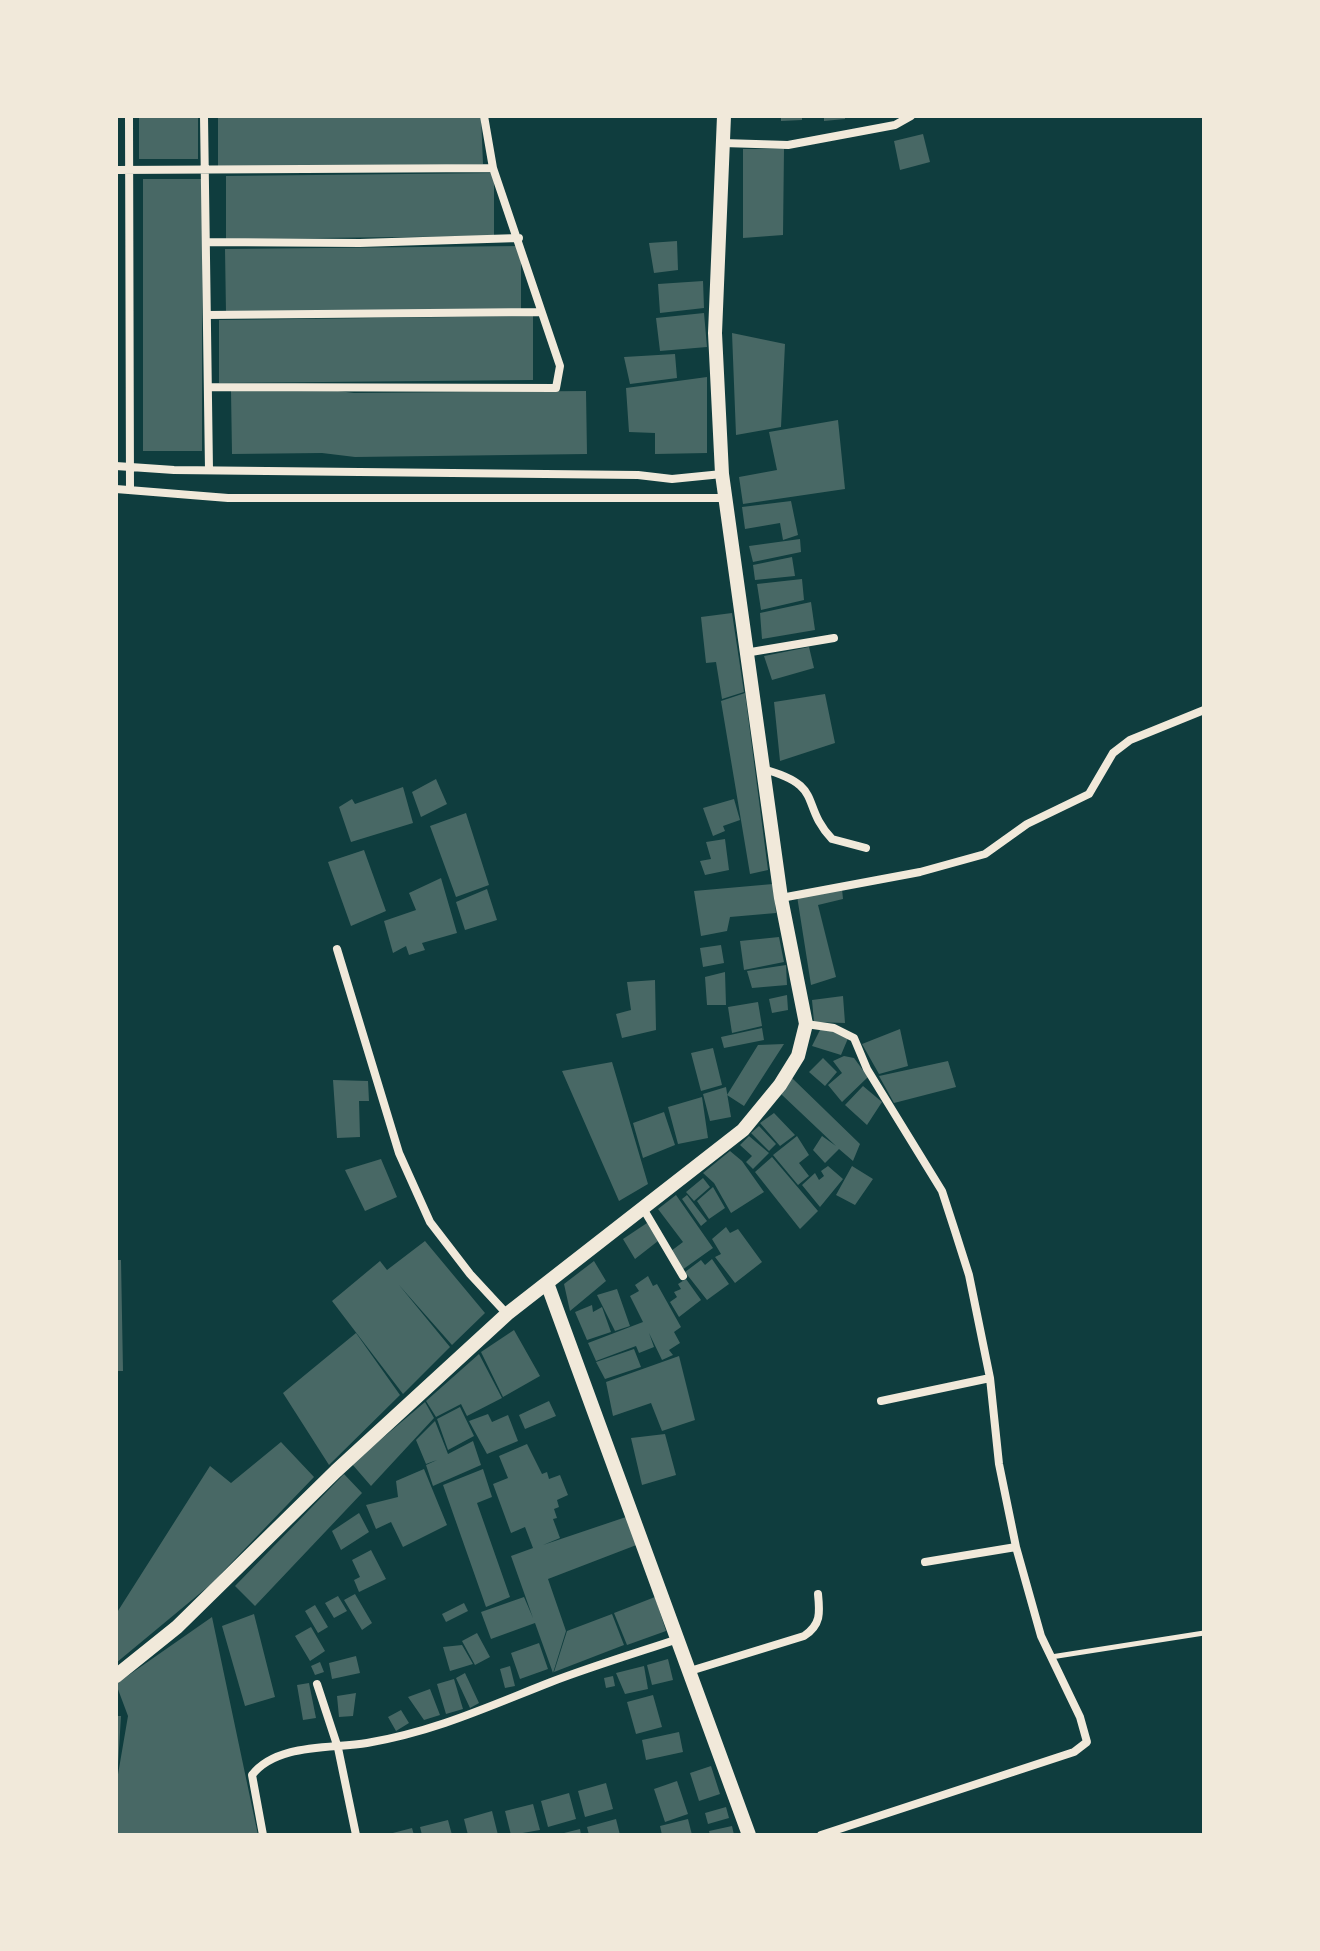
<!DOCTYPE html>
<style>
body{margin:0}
#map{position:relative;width:1320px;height:1951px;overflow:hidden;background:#0f3d3e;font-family:Lato,sans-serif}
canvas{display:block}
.frame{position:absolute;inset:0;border:118px solid #f1e9da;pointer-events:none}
</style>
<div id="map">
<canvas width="1320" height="1951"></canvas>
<div class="frame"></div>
</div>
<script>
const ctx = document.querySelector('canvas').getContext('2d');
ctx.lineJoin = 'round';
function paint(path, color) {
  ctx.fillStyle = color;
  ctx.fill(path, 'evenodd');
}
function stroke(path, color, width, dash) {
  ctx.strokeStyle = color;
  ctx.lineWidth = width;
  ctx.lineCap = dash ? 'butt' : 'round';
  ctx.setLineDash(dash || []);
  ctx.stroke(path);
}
paint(new Path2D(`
 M139,116h59v43h-59z
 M218,116h263l2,48 -265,3z
 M781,116h21v4l-21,1z
 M824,116h21v3l-21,2z
 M923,134l7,28 -30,8 -6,-29z
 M743,149h41l-1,86 -40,3z
 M494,173v63l-268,3v-63z
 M143,179h59v272h-59z
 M677,241l1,29 -24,3 -5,-30z
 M521,246v63l-295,4 -1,-64z
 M703,281l1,27 -44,5 -2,-29z
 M704,313l3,34 -47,4 -4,-33z
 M533,316v64l-314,3v-63z
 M732,333l53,11 -4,83 -45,8z
 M675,354l2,24 -47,6 -6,-27z
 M707,377v76l-52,1v-21l-26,-1 -3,-44z
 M322,389l32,4 232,-2 1,63 -232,3 -33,-4 -90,1 -1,-63z
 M838,420l7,69 -102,15 -4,-27 38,-7 -8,-38z
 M791,501l7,34 -15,5 -3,-17 -35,6 -3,-22z
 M800,539l1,13 -48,10 -4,-16z
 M792,557l3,19 -40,4 -2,-15z
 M802,579l2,21 -43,10 -4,-26z
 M811,602l4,28 -53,9 -2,-26z
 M732,613l12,79 -22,7 -6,-37 -10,1 -5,-46z
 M809,647l5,21 -42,12 -8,-24z
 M745,693l23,177 -18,4 -29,-173z
 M825,694l10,49 -55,18 -6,-59z
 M436,779l11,25 -26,13 -9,-25z
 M403,787l10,36 -62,19 -12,-35 13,-8 3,5z
 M734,799l6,21 -17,6 2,5 -12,5 -10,-28z
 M466,813l23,72 -33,12 -26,-71z
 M725,839l4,31 -24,5 -5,-14 11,-2 -5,-17z
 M364,850l22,61 -35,15 -23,-64z
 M441,878l16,55 -35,10 3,7 -16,5 -3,-9 -13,7 -9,-32 32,-11 -7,-17z
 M773,884l3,29 -46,4 -3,14 -26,5 -7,-45z
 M487,889l10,31 -32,10 -9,-28z
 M842,889l1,10 -25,6 18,72 -25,8 -14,-89z
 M779,937l5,25 -40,8 -4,-29z
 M721,945l3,18 -21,4 -3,-19z
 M786,965l1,20 -35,3 -5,-17z
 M725,972l1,33h-19l-2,-28z
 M655,980l1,50 -34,8 -6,-24 15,-4 -4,-28z
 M787,995l1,15 -16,3 -3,-14z
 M843,996l2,27 -31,-1 -2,-22z
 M758,1002l4,24 -30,7 -4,-26z
 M762,1028l2,12 -40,8 -3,-11z
 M821,1028l28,8 -8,19 -29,-9z
 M900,1029l8,37 -29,8 -17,-30z
 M784,1044l-40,62 -17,-11 31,-50z
 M713,1048l9,37 -21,6 -10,-38z
 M844,1056l10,2 14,19 -26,25 -14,-17 14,-12 -9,-12z
 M823,1058l14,14 -12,14 -16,-14z
 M948,1061l8,26 -62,16 -15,-27z
 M612,1062l36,122 -29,17 -57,-130z
 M792,1078l68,66 -7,17 -14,-12 -14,14 -12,-13 9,-14 14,10 -55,-52z
 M333,1080l35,1 1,20h-10l1,36 -23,1z
 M863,1086l19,16 -15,23 -22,-20z
 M726,1087l5,30 -21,4 -7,-27z
 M702,1097l6,41 -30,6 -10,-37z
 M664,1112l11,33 -32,13 -10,-35z
 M774,1113l21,22 -15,11 -20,-23z
 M759,1126l17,18 -7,7 -18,-18z
 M749,1136l20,17 -16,16 -7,-7 6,-6 -12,-11z
 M797,1136l12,19 -10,8 10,13 -11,9 -25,-30z
 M730,1151l12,10 22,31 -33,21 -17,-30 -11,-10z
 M772,1157l46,54 -18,18 -45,-57z
 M381,1159l16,38 -32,14 -20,-41z
 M828,1166l15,13 -23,28 -18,-22 13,-12 4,7 5,-4 -3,-5z
 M852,1166l21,13 -18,26 -19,-10z
 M703,1178l7,9 -16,14 -8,-9z
 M713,1187l12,21 -16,11 -12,-18z
 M676,1195l37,53 -31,22 -11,-19 12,-9 -25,-33z
 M687,1195l20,26 -6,5 -19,-27z
 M647,1223l11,18 -23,18 -12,-20z
 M726,1227l4,6 8,-4 24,33 -27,21 -20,-26 6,-3 -9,-15z
 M425,1241l60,72 -33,32 -53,-60 51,62 -47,47 -71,-93 48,-40 7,9z
 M712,1259l17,25 -22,16 -22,-28 16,-12 4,5z
 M116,1260h5l2,111h-7z
 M594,1261l12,20 -36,30 -6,-27z
 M648,1276l5,10 4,-2 24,43 -7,5 6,11 -11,7 4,5 -11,5 -13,-27 5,14 -15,6 -3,-7 -40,15 -8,-18 55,-21 -13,-26 9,-5 -4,-6z
 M686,1279l15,21 -22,17 -9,-15 7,-5 -3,-5 7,-3 -3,-5z
 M617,1289l13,37 -15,5 -18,-36z
 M592,1305l1,7 9,-5 9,25 -24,8 -12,-28z
 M514,1330l26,46 -37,21 -22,-45z
 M356,1333l44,62 -71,70 -46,-72z
 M634,1349l7,18 -36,12 -9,-17z
 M479,1354l23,44 -35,18 -6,-12 -25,13 -10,-16z
 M679,1356l16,64 -33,11 -11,-28 -38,13 -7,-34z
 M549,1401l7,15 -31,13 -6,-14z
 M425,1402l9,16 -63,68 -19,-22z
 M460,1407l14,29 -26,14 -11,-31z
 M488,1414l4,8 16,-7 10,26 -31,13 -18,-33z
 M435,1421l13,33 25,-13 8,24 -48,21 -7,-21 11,-5 -11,4 -10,-24z
 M665,1434l11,41 -34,10 -11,-47z
 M281,1442l33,35 -104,108 -94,78v-49l94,-148 21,17z
 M527,1444l15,30 5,-2 2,7 11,-4 8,20 -11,5 2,7 -5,2 3,9 -4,1 7,19 -17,7 86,-29 10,28 -91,35 18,52 -13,42 -18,-50 -44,16 -10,-27 43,-15 9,21 -22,-62 22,-8 -8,-21 -14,6 -18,-49 15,-6 -9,-22z
 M424,1469l23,56 -44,22 -12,-25 -15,7 -10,-24 32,-8 -2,-16z
 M483,1469l9,28 -15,6 33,94 -24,10 -43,-122z
 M344,1474l18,19 -107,113 -20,-20z
 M359,1513l10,19 -28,18 -9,-19z
 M371,1550l15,29 -27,13 -5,-12 6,-3 -8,-17z
 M355,1594l17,29 -10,7 -18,-30z
 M338,1596l9,15 -13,7 -9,-15z
 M655,1597l11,34 -39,14 -13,-32z
 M464,1603l4,8 -22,11 -4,-8z
 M315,1605l13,22 -10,6 -13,-22z
 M254,1614l21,83 -30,9 -23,-80z
 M612,1614l12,31 -70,27 13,-41z
 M212,1617l46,218 -142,-2v-47l12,-70 -12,-32z
 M311,1627l14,24 -15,10 -15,-25z
 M477,1633l13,24 -15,8 -13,-24z
 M539,1643l9,26 -28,10 -9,-26z
 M462,1645l11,19 -23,7 -7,-24z
 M356,1656l4,17 -28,6 -3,-16z
 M668,1659l5,21 -21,5 -5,-20z
 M320,1662l4,10 -9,3 -4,-9z
 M510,1666l5,20 -10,2 -5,-19z
 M644,1666l4,23 -23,5 -9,-21z
 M465,1673l14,30 -9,5 -14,-30z
 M613,1676l2,10 -9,2 -2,-10z
 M454,1679l9,30 -17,5 -9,-30z
 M309,1683l7,35 -13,2 -6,-35z
 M430,1689l10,26 -16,5 -16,-23z
 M356,1693l-3,23 -14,1 -2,-21z
 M653,1695l9,32 -26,7 -9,-32z
 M401,1710l8,13 -13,8 -8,-14z
 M116,1716h5l-3,49h-2z
 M679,1732l4,20 -37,8 -4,-20z
 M711,1766l9,28 -21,7 -9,-28z
 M677,1781l11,33 -23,8 -11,-33z
 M606,1783l7,26 -28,8 -7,-26z
 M569,1793l7,26 -28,8 -7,-26z
 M533,1804l7,26 -29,5 -6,-24z
 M726,1807l3,11 -21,6 -3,-11z
 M492,1811l6,24h-30l-4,-16z
 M616,1819l4,16h-31l-2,-8z
 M688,1819l4,16h-30l-2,-9z
 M448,1820l4,15h-30l-2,-8z
 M732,1826l2,9h-24l-1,-4z
 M412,1828l2,7h-25v-1z
 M580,1829l1,6h-21v-1z`), '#486865');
stroke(new Path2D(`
 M1051,1657l153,-24`), '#f1e9da', 5);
stroke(new Path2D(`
 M129,116l1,374
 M204,116l5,354
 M723,143l65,2 107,-20 16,-9
 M116,170l377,-2
 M207,242l153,1 159,-5
 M207,315l332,-3
 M208,387l348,1 4,-22 -67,-198 -9,-52
 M116,466l58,4 464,5 34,4 50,-5
 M116,489l112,9h496
 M745,653l89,-15
 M763,769c63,17 36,35 69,70l34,9
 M781,898l139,-26 65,-18 42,-30 62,-30 24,-41 17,-13 74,-30
 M337,949l62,204 31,69 40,52 37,40
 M806,1024l28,4 20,10 13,31 75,122 13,40 14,44 21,103 9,86 17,83 25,89 39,81 7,25 -13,10 -253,83
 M644,1210l39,66
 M881,1401l109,-23
 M925,1562l91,-15
 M690,1671l114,-35c17,-11 16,-23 14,-42
 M317,1684l21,64 18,87
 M263,1835l-11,-60c25,-32 79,-26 115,-32 69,-12 120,-36 184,-61 42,-16 85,-29 127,-43`), '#f1e9da', 8);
stroke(new Path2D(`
 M547,1283l202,552
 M116,1676l61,-49 159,-156 171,-157 236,-184 37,-45 18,-29 8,-32 -25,-126 -59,-424 -7,-141 9,-217`), '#f1e9da', 14);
</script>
